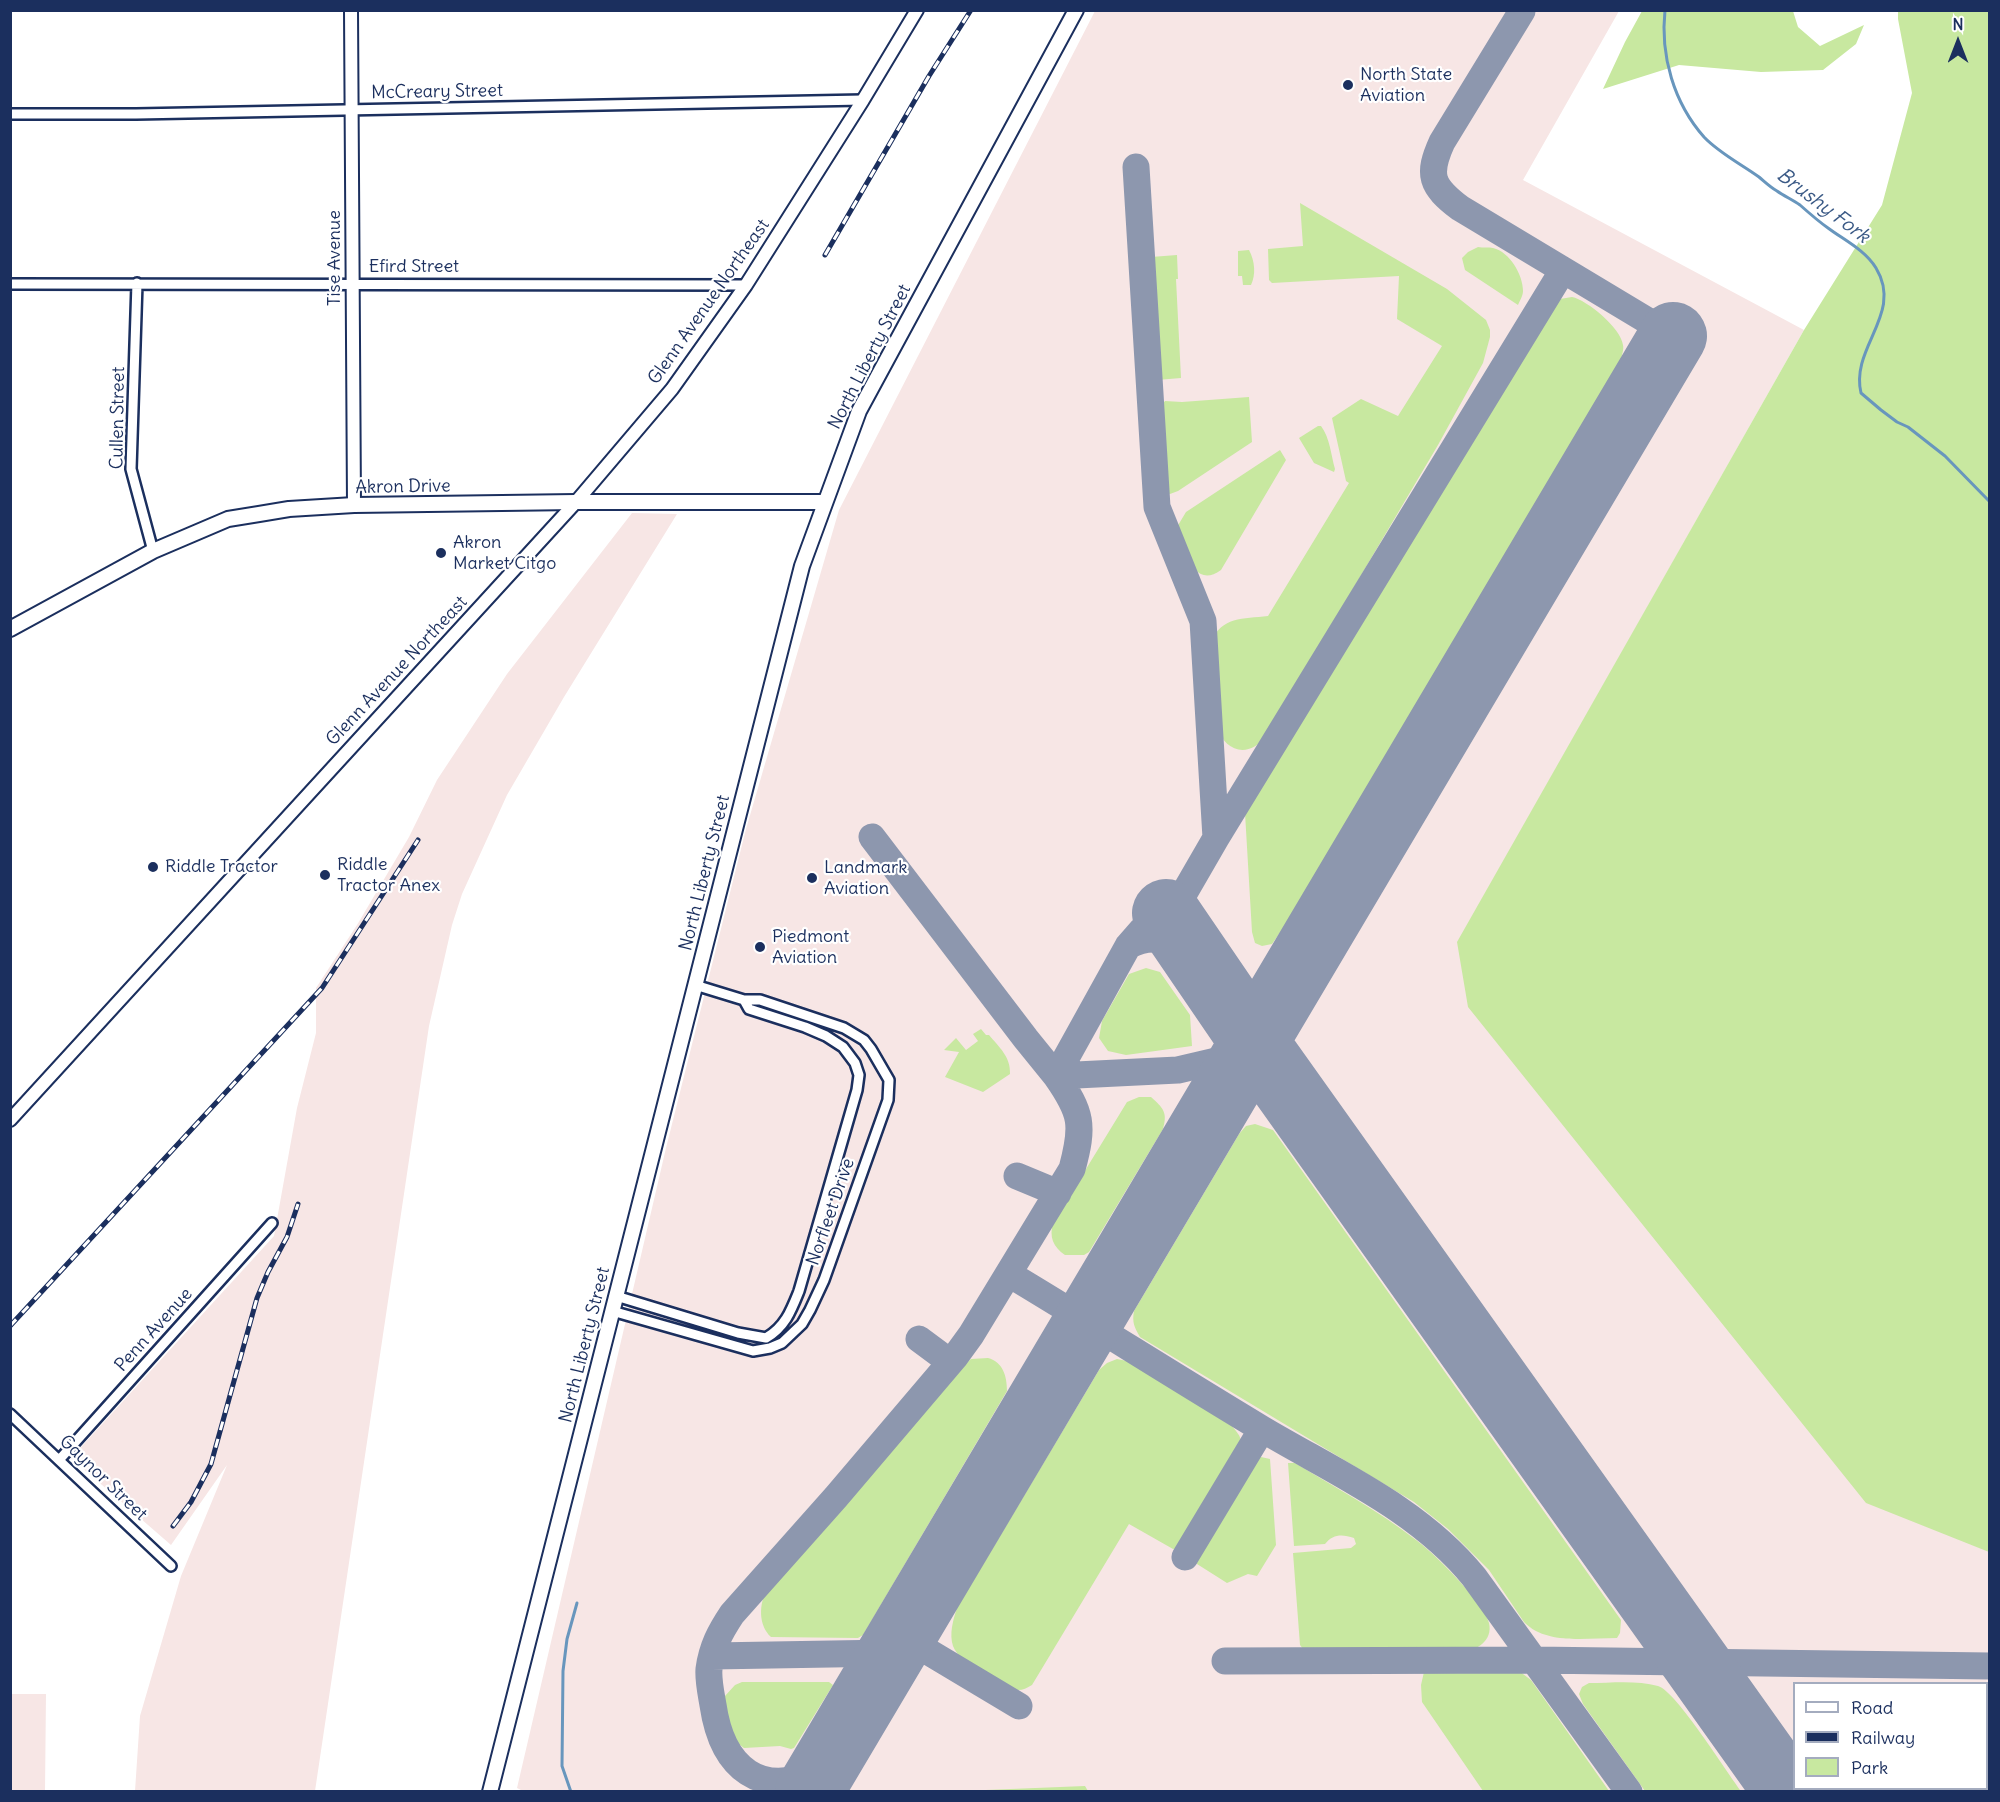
<!DOCTYPE html>
<style>
body{margin:0}
#map{position:relative;width:2000px;height:1802px;overflow:hidden;background:#fff;font-family:Delius,sans-serif}
canvas{display:block}
.frame{position:absolute;inset:0;border:12px solid #1b2f5e;pointer-events:none}
.legend{position:absolute;left:1793px;top:1682px;width:195px;height:108px;box-sizing:border-box;background:#fff;border:2px solid #a4acbf;margin:0;padding:8px 10px;list-style:none;font-size:18px;color:#1b2f5e}
.legend li{display:flex;align-items:center;gap:12px;height:30px}
.legend b{width:30px;border:2px solid #a4acbf}
.north{position:absolute;left:1928px;top:12px;width:60px;height:60px;-webkit-text-stroke:4px #fff;paint-order:stroke;rotate:0deg;font-size:16px;font-weight:700;line-height:24px;text-align:center;color:#1b2f5e}
.north::after{content:'';display:block;margin:auto;width:21px;height:27px;background:#1b2f5e;clip-path:polygon(50% 0,100% 100%,50% 72%,0 100%)}
</style>
<div id="map">
<canvas width="2000" height="1802"></canvas>
<div class="frame"></div>
<ul class="legend">
<li><b style="height:8px;background:#fff"></b>Road</li>
<li><b style="height:8px;background:#1b2f5e"></b>Railway</li>
<li><b style="height:16px;background:#c8e8a0"></b>Park</li>
</ul>
<div class="north">N</div>
</div>
<script>
const ctx = document.querySelector('canvas').getContext('2d');
ctx.lineJoin = 'round';
function paint(path, color) {
  ctx.fillStyle = color;
  ctx.fill(path, 'evenodd');
}
function stroke(path, color, width, dash) {
  ctx.strokeStyle = color;
  ctx.lineWidth = width;
  ctx.lineCap = dash ? 'butt' : 'round';
  ctx.setLineDash(dash || []);
  ctx.stroke(path);
}
function write(font, color, halo, rows, align = 'center') {
  ctx.font = font + ' Delius,sans-serif';
  ctx.lineWidth = 4.5;
  ctx.setLineDash([]);
  ctx.textBaseline = 'middle';
  ctx.strokeStyle = halo;
  ctx.fillStyle = color;
  for (const [text, x, y, turn = 0] of rows) {
    ctx.save();
    ctx.translate(x, y);
    ctx.rotate((+turn || 0) * Math.PI / 180);
    ctx.textAlign = isNaN(turn) ? turn : align;
    if (halo) ctx.strokeText(text, 0, 0);
    ctx.fillText(text, 0, 0);
    ctx.restore();
  }
}
paint(new Path2D(`
 M1095,11h524l-96,169 281,150 -346,612 531,557v292l-1464,1 -8,-4 149,-640 80,-319 93,-319zM1794,1684h192v104h-192z
 M632,513l45,1 -113,183 -57,98 -45,99 -10,31 -23,101 -114,765h-180l5,-75 41,-140 46,-111 -56,80 -100,-87 203,-222 23,-128 19,-75v-45l41,-63 52,-88 28,-57 70,-106z
 M11,1694h35l-1,97h-34z`), '#f7e6e5');
paint(new Path2D(`
 M1642,11h151l5,16 22,19 44,-21 -8,19 -33,26 -62,2 -82,-7 -76,24 22,-47z
 M1898,11h91v1541l-123,-49 -398,-496 -11,-65 347,-612 78,-125 30,-112 -14,-74z
 M1300,203l147,86 39,31 4,10v7l-7,26 -45,82 -172,291c-17,23 -42,16 -49,-10l-6,-83c10,-27 32,-24 57,-27l81,-133 -3,-2 -14,-63 29,-19 37,17 44,-70 -45,-27 2,-43 -127,7 -3,-3 -1,-31 35,-3z
 M1478,247c5,1 11,0 15,1 17,4 30,27 30,43 0,5 -3,9 -5,14l-53,-35 -3,-12 6,-6z
 M1249,250c6,11 7,25 2,35h-8l-1,-9h-4v-25z
 M1177,255l1,24h-2l5,99 -24,2 -6,-123z
 M1572,297c15,3 49,31 51,48 1,4 -1,10 -2,14l-333,562 -16,23 -10,2 -7,-3 -3,-11 -7,-119 298,-496 17,-18z
 M1249,397l3,45 -74,49 -8,3 -5,-2 -5,-85 5,-6 17,1z
 M1318,426h3c9,12 10,29 14,43l-1,3 -20,-9 -15,-25z
 M1280,450l6,10 -65,110c-29,21 -37,-24 -44,-43l9,-15z
 M1146,968l14,4 30,43 2,31 -66,9 -18,-4 -9,-13 3,-17 27,-47z
 M981,1029l5,6h3c10,12 22,22 21,39l-27,18 -38,-15 14,-25 -15,-2 12,-12 10,12 12,-9 -5,-7z
 M1139,1097h12c12,11 17,15 12,32l-74,123 -5,3h-19c-12,-8 -16,-18 -12,-32l74,-121z
 M1255,1124l18,6 348,490 -1,13 -3,5c-31,0 -71,7 -93,-16l-35,-52 -41,-41 -34,-27 -274,-165c-6,-10 -8,-15 -6,-26l105,-177 7,-8z
 M988,1358c15,4 19,18 19,33l-144,244 -5,3 -87,-1c-13,-12 -12,-33 -4,-48l195,-222 9,-8z
 M1117,1359l10,2 105,65c4,5 9,10 9,16 0,13 -50,90 -60,106l-8,1 -44,-25 -97,161c-5,3 -9,5 -14,5 -19,0 -58,-26 -65,-44 -4,-12 0,-26 4,-38l142,-238 8,-7z
 M1261,1457l9,2 6,86 -19,31 -9,-2 -21,9 -30,-19 -2,-8 56,-93 5,-5z
 M1288,1463h7c41,25 84,48 121,77 17,12 69,64 73,83 4,18 -12,27 -27,29h-151l-7,-2 -4,-5 -7,-92 58,-5 5,-4 -2,-6c-12,-4 -21,-4 -29,6l-31,2z
 M1433,1668l77,1 9,2 12,9 78,111h-126l-61,-89 -1,-17 3,-13 3,-3z
 M742,1682h87l4,3 -39,63 -3,1 -11,-3 -36,2 -12,-9 -7,-32v-11l10,-11z
 M1589,1683c22,0 48,-3 69,3 18,5 69,87 83,105h-96l-62,-87 -4,-10 3,-7z
 M1085,1786l3,5h-128h1z`), '#c8e8a0');
stroke(new Path2D(`
 M1665,10c-5,46 9,93 39,127 15,16 37,27 55,40 6,5 11,10 18,14 7,5 16,9 23,14 9,8 18,16 28,23 16,12 37,22 48,40 28,46 -26,79 -15,125l20,17 16,12 11,5 37,29 45,46
 M571,1792l-9,-26 1,-95 4,-32 10,-36`), '#6896bd', 3);
stroke(new Path2D(`
 M1522,11l-80,131c-15,33 -11,44 18,66l213,128
 M1136,167l21,340 46,114 13,217
 M872,837l154,202 30,37 122,-6 47,-11 29,-17
 M1128,946c26,-14 43,-5 67,8
 M1207,1068h31l28,13 37,28
 M1017,1176l41,17
 M1009,1274c85,51 168,104 253,155 74,44 157,80 212,148l155,215
 M919,1339l31,23
 M1185,1557l77,-128
 M902,1636l117,70
 M712,1656l179,-3
 M1225,1661l310,-1 455,6
 M823,1768c-62,34 -101,-1 -110,-63 -2,-12 -5,-25 -4,-36 3,-22 11,-37 23,-55l104,-117 119,-140 16,-22 101,-166c12,-44 10,-56 -16,-93l72,-130 14,-16 37,-28 37,-64 347,-568`), '#8d97ae', 27);
stroke(new Path2D(`
 M1166,913l88,129 534,750
 M809,1792l864,-1456`), '#8d97ae', 68);
const minor = new Path2D(`
 M10,114h126l727,-14
 M137,283l-6,186 22,82
 M10,284l736,1
 M616,1296l122,37 28,5c19,-11 25,-27 33,-47l58,-201 2,-15 -4,-12 -12,-16 -17,-11 -21,-9 -56,-18 -5,-9
 M612,1311l141,40 17,-3 12,-5 20,-19 8,-14 14,-30 64,-180 1,-20 -18,-31 -7,-9 -20,-12 -84,-28h-16l-49,-15
 M10,1414l161,152
 M60,1459l212,-236`);
const tertiary = new Path2D(`
 M351,10l3,495
 M10,1120l566,-618 96,-113 74,-104 117,-185 54,-90`);
const secondary = new Path2D(`
 M10,629l143,-78 75,-32 31,-5 30,-5 65,-4 222,-3h248
 M490,1792l312,-1226 57,-155 217,-401`);
stroke(minor, '#1b2f5e', 14);
stroke(tertiary, '#1b2f5e', 16);
stroke(secondary, '#1b2f5e', 18);
stroke(minor, '#fff', 9);
stroke(tertiary, '#fff', 12);
stroke(secondary, '#fff', 14);
const rail = new Path2D(`
 M825,255l104,-179 42,-66
 M10,1326l312,-338 96,-148
 M173,1526l18,-24 20,-38 46,-166 11,-26 19,-35 11,-33`);
stroke(rail, '#1b2f5e', 5);
stroke(rail, '#fff', 3, [9]);
for (const [x, y, r, color] of [
 [1348,85,6,"#1b2f5e"],
 [441,553,6,"#1b2f5e"],
 [153,867,6,"#1b2f5e"],
 [325,875,6,"#1b2f5e"],
 [812,878,6,"#1b2f5e"],
 [760,947,6,"#1b2f5e"]
]) {
  const dot = new Path2D();
  dot.arc(x, y, r, 0, 2 * Math.PI);
  ctx.fillStyle = color;
  ctx.fill(dot);
  stroke(dot, '#fff', 2);
}
write('18px', '#1b2f5e', '#fff', [
 ["North State",1360,75],
 ["Aviation",1360,96],
 ["Akron",453,543],
 ["Market Citgo",453,564],
 ["Riddle",337,865],
 ["Tractor Anex",337,886],
 ["Riddle Tractor",165,867],
 ["Landmark",824,868],
 ["Aviation",824,889],
 ["Piedmont",772,937],
 ["Aviation",772,958]
], 'left');
write('18px', '#1b2f5e', '#fff', [
 ["McCreary Street",437,92,-1],
 ["Tise Avenue",335,258,-90],
 ["Efird Street",414,267],
 ["Glenn Avenue Northeast",709,302,-55],
 ["North Liberty Street",870,357,-63],
 ["Cullen Street",118,418,-89],
 ["Akron Drive",403,487,-1],
 ["Glenn Avenue Northeast",397,671,-47],
 ["North Liberty Street",705,873,-76],
 ["Norfleet Drive",831,1212,-71],
 ["Penn Avenue",154,1330,-48],
 ["North Liberty Street",585,1345,-76],
 ["Gaynor Street",103,1478,44]
]);
write('italic 20px', '#3b5a86', '#fff', [
 ["Brushy Fork",1823,206,37]
]);
</script>
